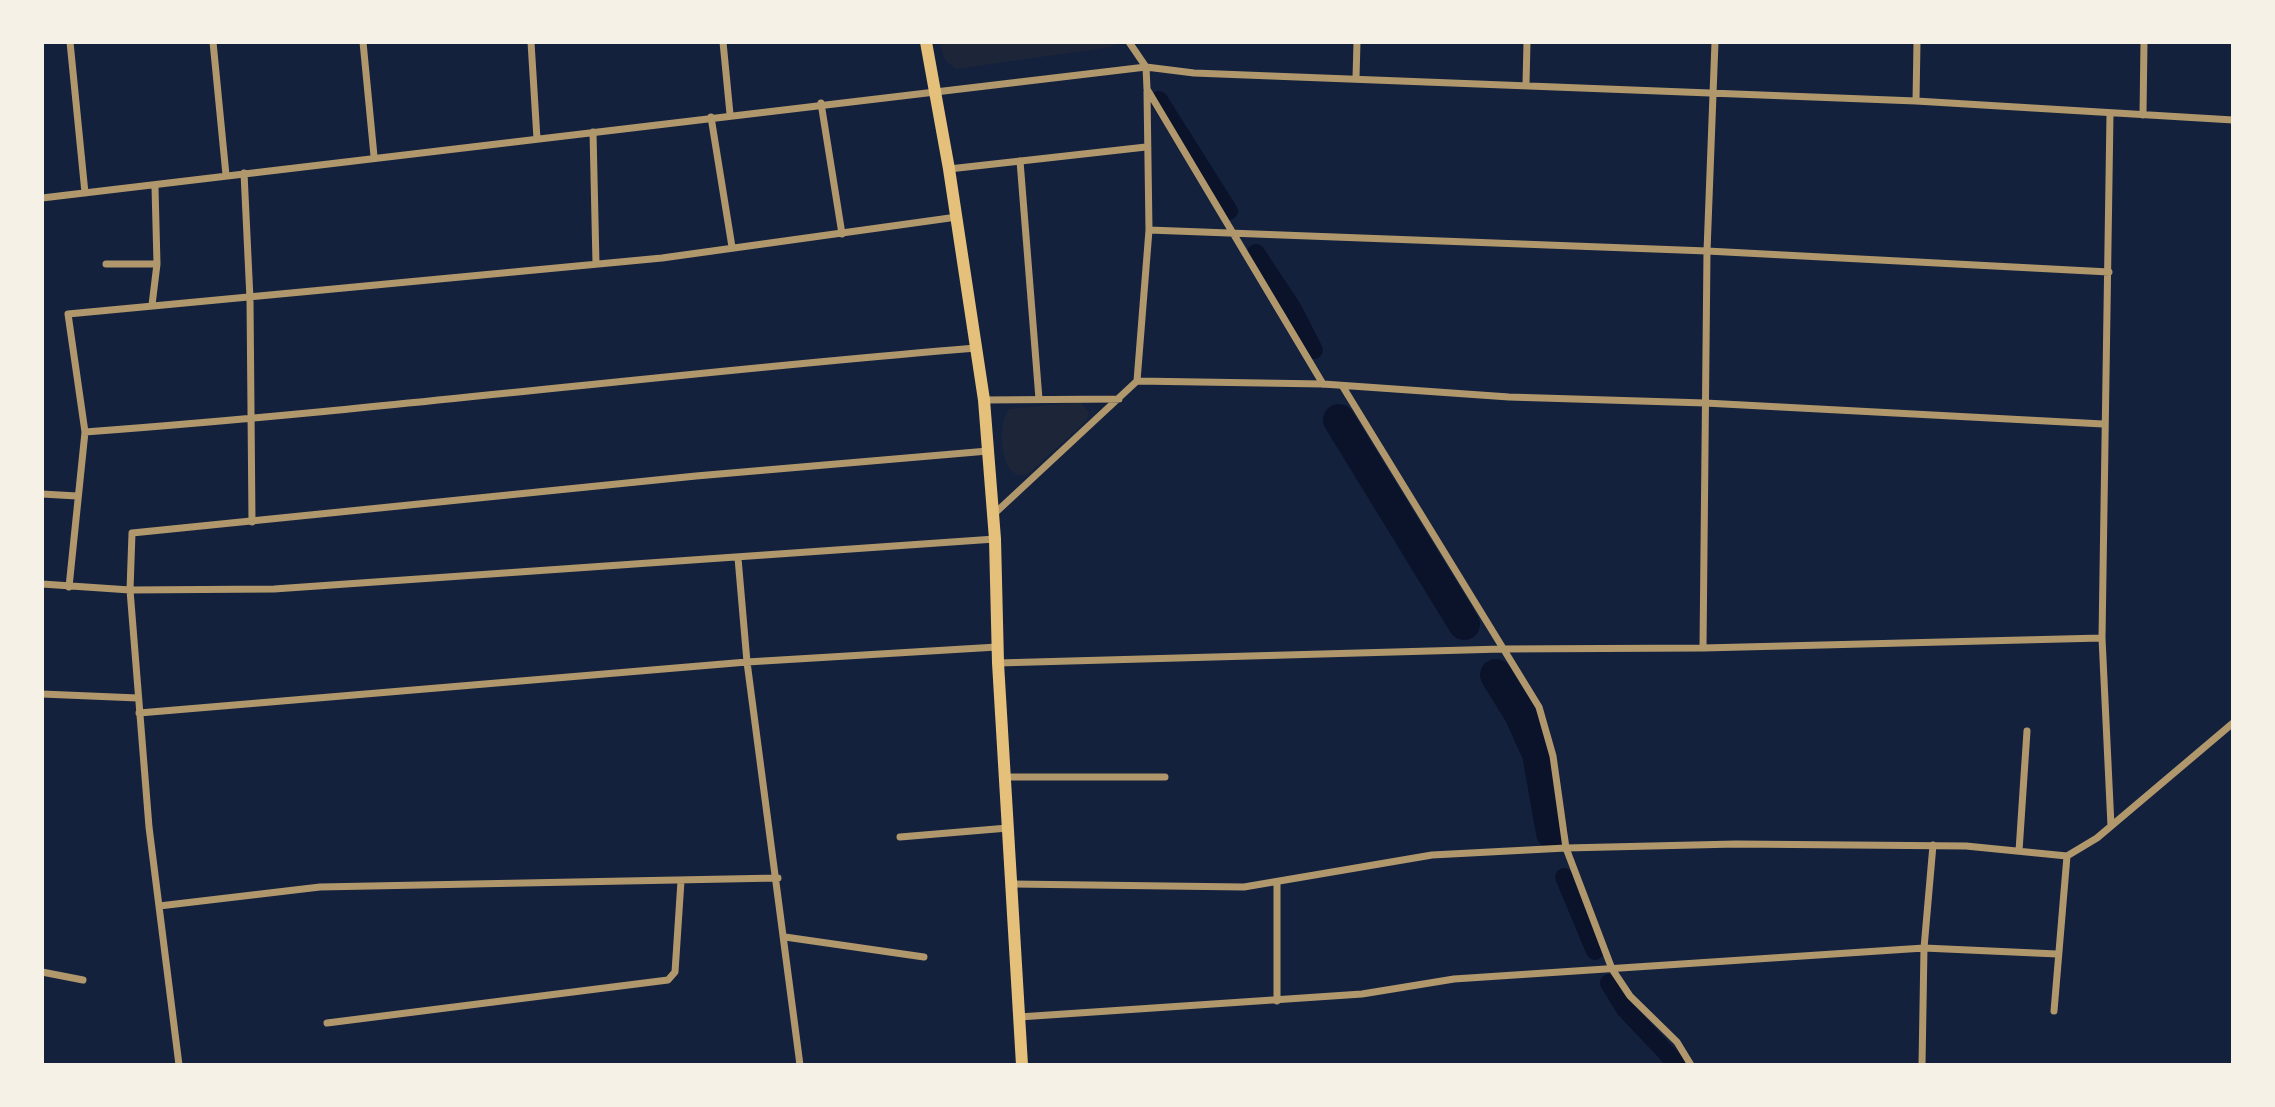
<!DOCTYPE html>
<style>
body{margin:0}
#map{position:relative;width:2275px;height:1107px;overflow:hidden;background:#14213d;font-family:Rubik,sans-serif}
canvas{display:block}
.frame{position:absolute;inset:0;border:44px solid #f6f1e7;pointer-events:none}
</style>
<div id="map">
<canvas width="2275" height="1107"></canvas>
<div class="frame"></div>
</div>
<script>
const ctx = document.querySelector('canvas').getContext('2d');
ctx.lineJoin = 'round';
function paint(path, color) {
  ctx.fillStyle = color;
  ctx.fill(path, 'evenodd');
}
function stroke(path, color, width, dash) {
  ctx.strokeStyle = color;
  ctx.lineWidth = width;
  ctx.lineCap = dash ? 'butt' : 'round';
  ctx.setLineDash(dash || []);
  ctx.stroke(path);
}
paint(new Path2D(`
 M939,42h179l-7,5 -155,22 -11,-9z
 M1080,402l9,10 -2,8 -59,54c-29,10 -31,-50 -19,-65z`), '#1d2539');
stroke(new Path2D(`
 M1159,100l70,111
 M1256,253l37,56 21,41
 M1564,877l31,74
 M1609,983l16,26 53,56`), '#0b132b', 18);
stroke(new Path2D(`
 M1339,420l125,204
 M1496,675l24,39 18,40 14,79`), '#0b132b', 32);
stroke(new Path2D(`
 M70,42l15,151
 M213,42l13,133
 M363,42l11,114
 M531,42l6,97
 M723,42l7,72
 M1129,42l17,25 1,22 176,295
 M1356,78l1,-36
 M1526,84l1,-42
 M1916,101l1,-59
 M821,103l21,131
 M2110,114l-8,524 9,188
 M2143,115l1,-73
 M711,117l21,130
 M593,132l3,132
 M1020,161l19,238
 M949,169l197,-22
 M244,173l6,126 2,223
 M42,198l1104,-131 48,6 722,28 317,19
 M1149,230l558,21 402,21
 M106,264h51
 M152,305l5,-41 -2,-77
 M1137,381l186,3 186,13 196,6 398,21
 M1137,381l12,-151 -2,-138
 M1343,387l196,320 14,49 13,92 46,121 18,27 47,46 14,23
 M984,400l135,-1
 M85,432c298,-22 594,-60 891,-84
 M42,494l35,2
 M994,514l143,-133
 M738,558l9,104 53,403
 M42,584l88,6 144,-1 721,-50
 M69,587l16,-155 -17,-118 594,-56 295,-41
 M1703,648l4,-397 8,-209
 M998,663l504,-14 201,-1 399,-10
 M42,694l96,4
 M139,713l608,-51 250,-15
 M1006,777h159
 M900,837l108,-9
 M2019,851l8,-120
 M2067,856l30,-18 136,-115
 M1012,884l232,3 188,-32 134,-7 170,-4 230,2 101,10
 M1277,884v117
 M159,906l161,-19 458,-9
 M785,937l139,20
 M42,972l41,8
 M2054,1011l13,-155
 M1019,1017l343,-23 92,-15 470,-31 133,6
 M327,1023l341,-43 7,-8 6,-91
 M179,1065l-30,-238 -19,-237 2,-57 564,-57 292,-25
 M1922,1065l2,-117 9,-103`), '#b1986c', 7);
stroke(new Path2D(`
 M926,42l23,127 35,231 11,139 3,124 24,402`), '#e5c07b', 12);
</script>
